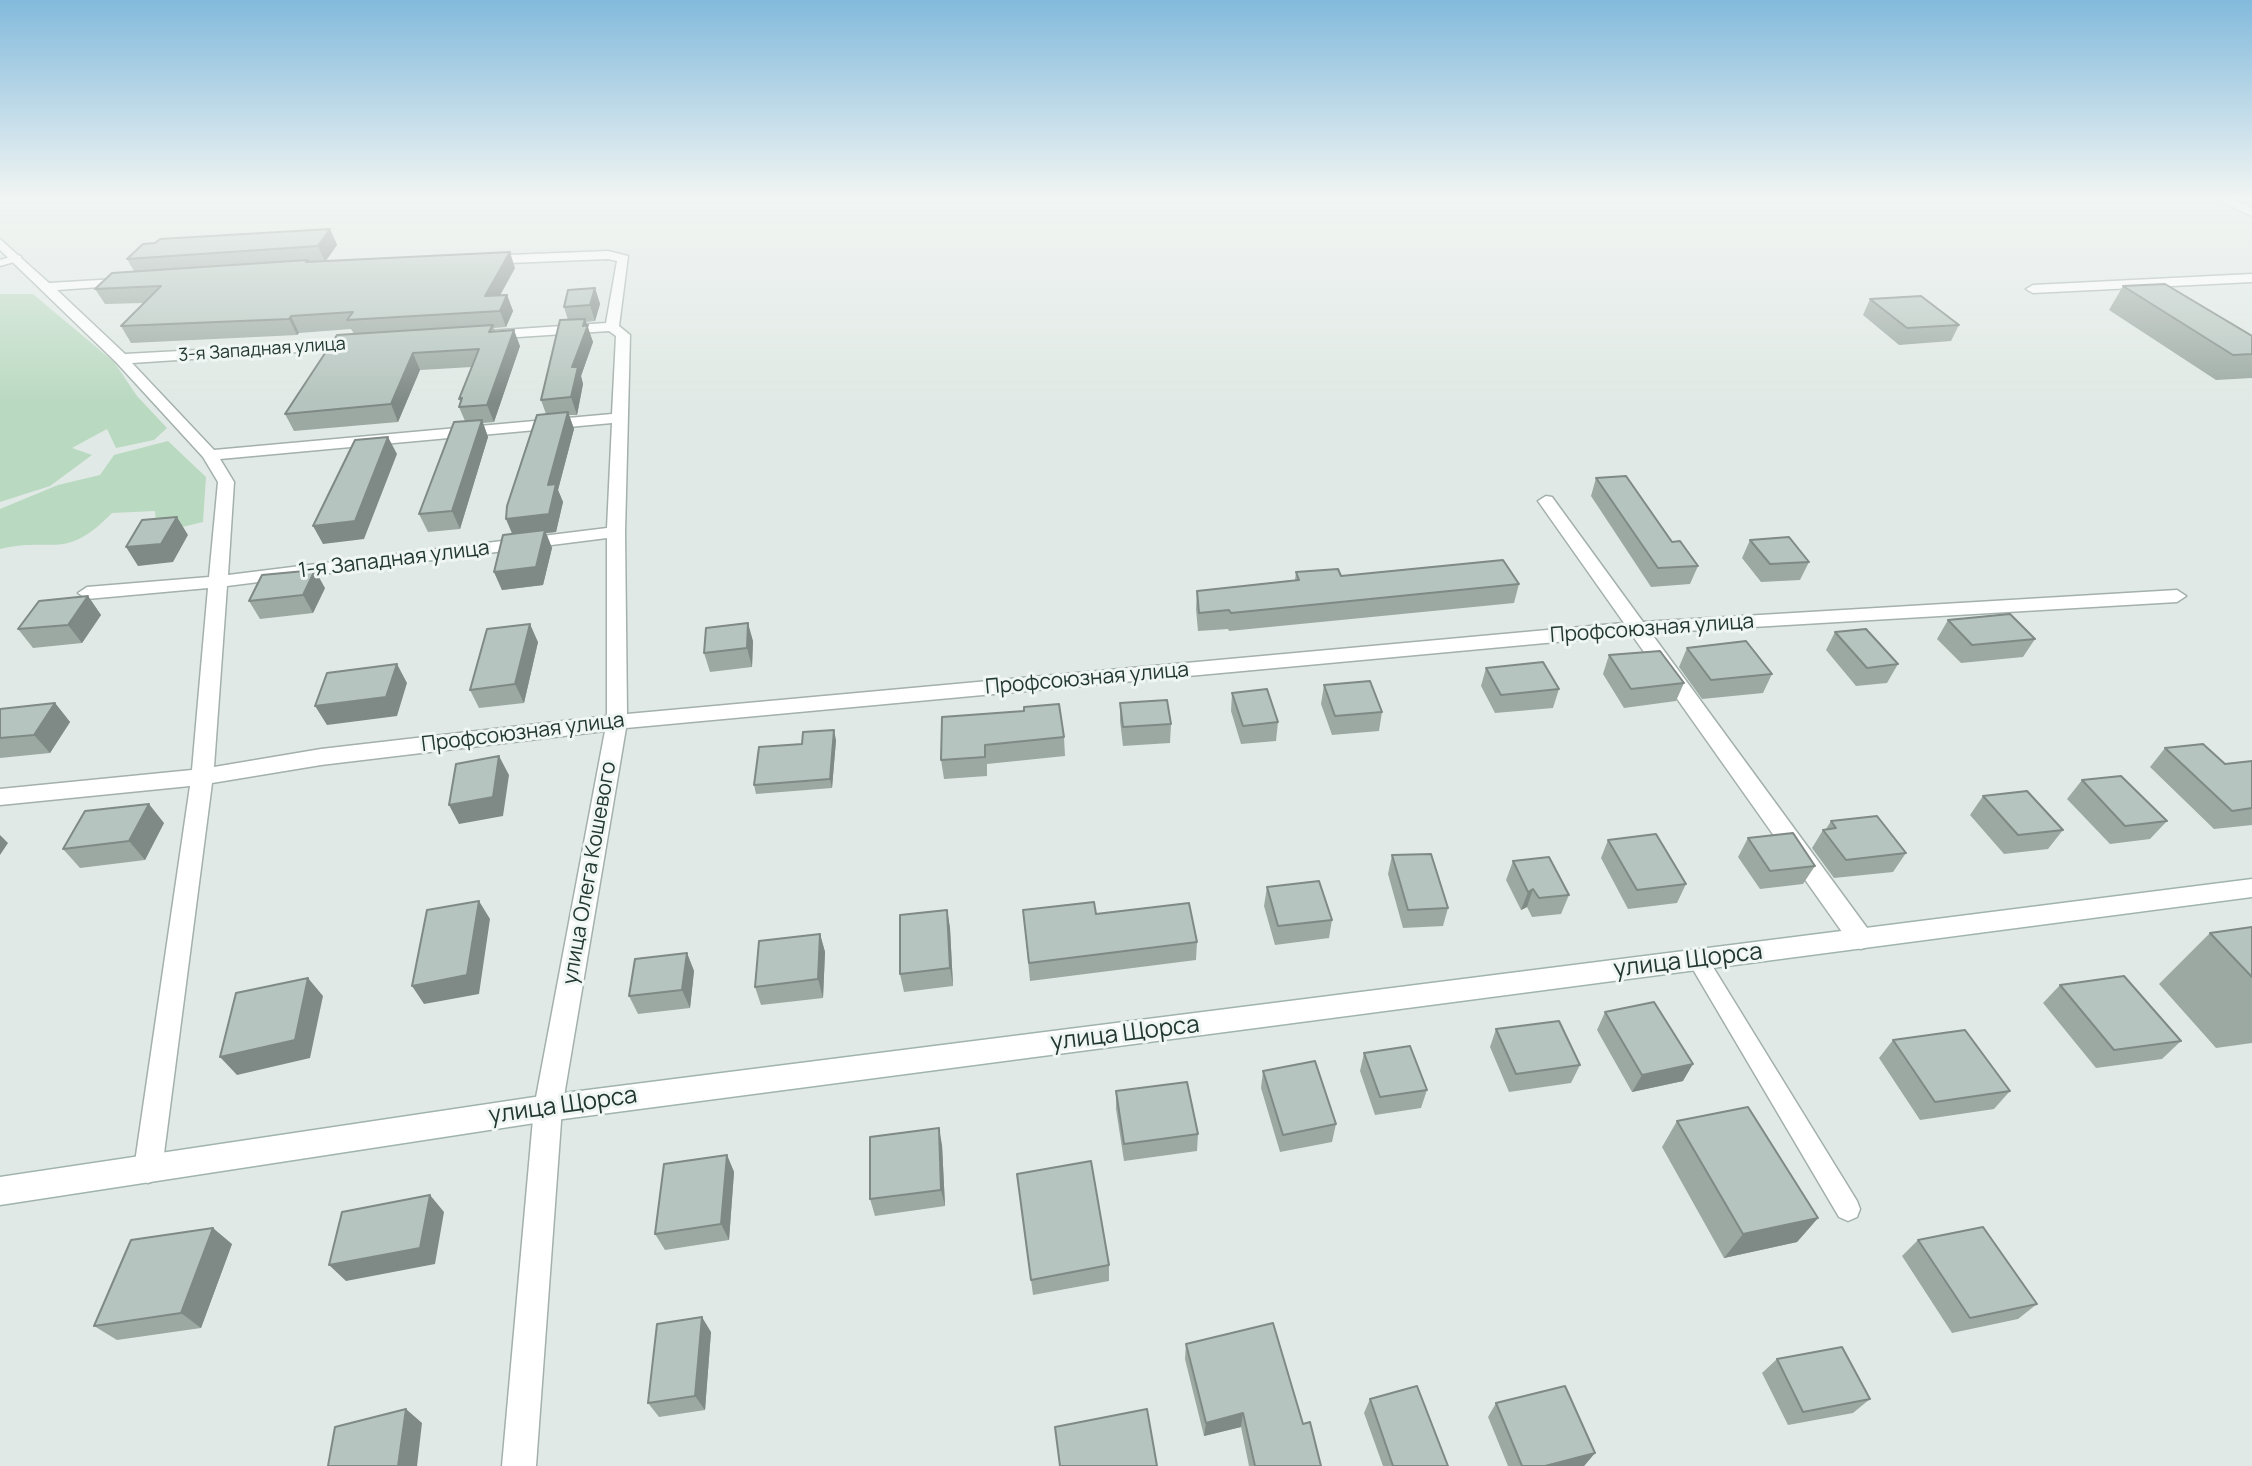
<!DOCTYPE html>
<meta charset="utf-8">
<style>
body{margin:0}
canvas{display:block;background:#e0e9e5}
</style>
<canvas width="2252" height="1466"></canvas>
<script>
const ctx = document.querySelector('canvas').getContext('2d');
ctx.lineJoin = 'round';
function paint(path, color) {
  ctx.fillStyle = color;
  ctx.fill(path, 'evenodd');
}
function stroke(path, color, width, dash) {
  ctx.strokeStyle = color;
  ctx.lineWidth = width;
  ctx.lineCap = dash ? 'butt' : 'round';
  ctx.setLineDash(dash || []);
  ctx.stroke(path);
}
function write(font, color, halo, rows, align = 'center') {
  ctx.font = font + ' Manrope,sans-serif';
  ctx.lineWidth = 6;
  ctx.setLineDash([]);
  ctx.textBaseline = 'middle';
  ctx.strokeStyle = halo;
  ctx.fillStyle = color;
  for (const [text, x, y, turn = 0] of rows) {
    ctx.save();
    ctx.translate(x, y);
    ctx.rotate((+turn || 0) * Math.PI / 180);
    ctx.textAlign = isNaN(turn) ? turn : align;
    if (halo) ctx.strokeText(text, 0, 0);
    ctx.fillText(text, 0, 0);
    ctx.restore();
  }
}
paint(new Path2D(`
 M0,294h33l81,68 23,34 30,32 -13,12 -38,8 -9,-19 -35,19 20,7 -42,31 -50,16z
 M168,441l38,36 -3,45 -46,11 -2,-22 -43,2c-48,49 -58,23 -112,36v-40l58,-24 42,-10 14,-20z`), '#bad9c1');
const lane = new Path2D(`
 M17,255l4,1v4l-21,6v-6z
 M1698,951l7,3 152,247 3,8 -3,8 -9,4 -9,-4 -148,-251 -3,-6 3,-6z`);
const street = new Path2D(`
 M2213,198h16l23,10v8z
 M0,239l49,44 84,-5v6l-5,1 -71,5 68,64 238,-13v6l-5,1 -226,15 82,87 398,-36 4,-78 -7,-5 -121,8 -7,-4 7,-4 118,-8 11,-62 -9,-2 -123,5 -6,-4 6,-4 123,-5 20,5 -9,70 11,9 -5,197 2,182 997,-91 -86,-122 8,-5 6,1 91,125 534,-32 9,6 -9,6 -526,31 219,299 3,7 -3,7 -9,3 -9,-3 -220,-311 -1006,93 -64,380 -26,358h-34l32,-358 71,-377 -284,34 -109,18 -50,386 -4,10 -10,4 -10,-4 -4,-10 56,-383 -190,19v-16l192,-19 16,-182 -121,11 -9,-6 9,-6 122,-10 9,-95 -15,-25 -87,-95 -116,-112zM612,423l-5,105 -379,47 6,-93 -14,-23zM607,538v178l-286,33 -107,18 13,-181z
 M2252,274v8l-219,11 -7,-4 7,-4z`);
const secondary = new Path2D(`
 M2252,879v18l-1704,224 -548,84v-28l548,-82z`);
stroke(lane, '#a3b0ab', 3);
stroke(street, '#a3b0ab', 3);
stroke(secondary, '#a0b4ac', 3);
paint(lane, '#fff');
paint(street, '#fff');
paint(secondary, '#fff');
paint(new Path2D(`
 M330,229l7,16 -12,17 190,6 -15,27h7l6,16 -7,16 -12,1 1,3 25,15 -26,76 -11,1 5,14 -28,92 -32,3 -9,-18 46,-93 -6,-14 2,-4 -2,-4 13,-32 -52,3 -22,52 -104,9 -9,-17 69,-80 -3,-5 -52,4 -2,2 -166,8 -10,-17 23,-23 -39,1 -10,-15 39,-18 -7,-12z
 M2123,286l129,50v42l-36,2 -107,-70z
 M595,288l5,16 -5,17 -9,1 7,20 -12,34 2,8 -6,31h-8l5,14 -16,61 5,12 -7,30 -10,1 6,15 -9,37 -41,5 -8,-18 18,-38 -6,-15 40,-105 -5,-14 27,-80 -4,-13z
 M1870,299l89,26 -8,16 -52,4 -36,-30z
 M1596,478l76,64 26,24 -8,18 -39,3 -60,-91z
 M1750,540l59,22 -9,18 -39,2 -19,-24z
 M1296,572l45,4 178,8 -5,19 -285,28 -1,-2 -30,2 -2,-22 1,-18 98,-11z
 M325,588l-12,25 -53,6 -11,-18z
 M88,596l13,19 -19,28 -49,5 -15,-19z
 M1948,620l87,19 -12,18 -62,6 -24,-24z
 M1835,632l63,32 -11,19 -31,3 -30,-36z
 M753,641l-1,26 -42,5 -6,-19z
 M538,642l-14,61 -45,5 -9,-18z
 M1687,648l85,26 -9,19 -61,6 -23,-32z
 M1609,655l75,28 -8,18 -52,7 -21,-34z
 M1486,668l73,21 -6,19 -58,5 -14,-27z
 M1324,685l58,27 -3,19 -47,4 -11,-31z
 M1232,693l46,29 -2,19 -35,3 -10,-33z
 M55,703l15,19 -20,31 -50,5v-49z
 M1120,703l51,21 -1,19 -47,3 -3,-25z
 M942,717l122,20 1,19 -78,8v12l-43,3 -3,-19z
 M836,740l-4,48 -76,6 -2,-9 48,-41z
 M2165,748l60,16 27,-3v64l-38,4 -64,-62z
 M2082,780l85,41 -17,18 -40,5 -43,-45z
 M1983,796l80,34 -15,19 -44,5 -34,-39z
 M1831,821l75,32 -13,19 -59,6 -22,-30 11,-18 3,-1z
 M164,823l-19,37 -65,8 -17,-19z
 M1748,838l67,28 -12,18 -43,5 -22,-32z
 M1608,840l78,44 -9,19 -49,6 -27,-51z
 M1392,855l56,53 -5,18 -40,2 -15,-54z
 M1513,861l56,34 -8,19 -29,3 -5,-10 -6,3 -15,-30z
 M1267,887l65,33 -3,18 -54,7 -11,-39z
 M947,910l3,18 3,58 -49,6 -4,-18z
 M1023,910l73,4 101,28 -1,18 -166,21z
 M2252,927v116l-36,5 -57,-64 51,-51z
 M820,934l5,18 -2,46 -62,7 -6,-18z
 M687,953l7,18 -4,37 -52,6 -9,-18z
 M2060,985l121,56 -19,18 -66,9 -53,-65z
 M1605,1012l78,69 -51,11 -35,-62z
 M1496,1029l84,36 -9,18 -62,9 -19,-45z
 M1893,1040l117,51 -16,18 -74,11 -41,-62z
 M1364,1053l63,37 -6,18 -46,7 -15,-44z
 M1263,1071l73,53 -4,18 -52,10 -19,-64z
 M1116,1091l82,43 -1,17 -73,10 -8,-52z
 M1677,1121l141,97 -21,24 -73,16 -62,-111z
 M942,1145l3,61 -70,10 -5,-17z
 M727,1155l7,17 -5,68 -64,10 -10,-16z
 M1017,1174l92,91v16l-76,14z
 M1918,1240l119,64 -19,15 -66,14 -50,-77z
 M232,1244l-31,84 -84,12 -23,-14z
 M711,1332l-6,78 -46,7 -11,-14z
 M1186,1344l117,80 18,42h-72l-8,-39 -37,9 -19,-77z
 M1777,1359l93,40 -17,14 -65,12 -26,-52z
 M1370,1399l78,67h-65l-19,-53z
 M1496,1403l99,50 -11,13h-76l-20,-49z`), '#9ca9a3');
paint(new Path2D(`
 M330,229l7,16 -12,17 -7,-16z
 M510,252l5,16 -24,44 -6,-16z
 M595,288l5,16 -5,17 -5,-16z
 M507,295l6,16 -7,16 -6,-16z
 M291,316l8,17 -2,2 -8,-16z
 M585,319l8,23 -12,34 2,8 -6,31 -6,-18 1,-30z
 M514,330l6,16 -26,76 -7,-17z
 M413,353l7,17 -22,52 -7,-18z
 M568,412l6,17 -16,61 5,12 -7,30 -10,1 6,15 -9,37 -41,5 -8,-18 20,-35 -8,-18 42,-34z
 M482,420l6,17 -28,92 -8,-18z
 M388,437l9,17 -33,85 -41,5 -10,-18z
 M177,517l11,18 -15,27 -35,4 -12,-19z
 M315,570l10,18 -12,25 -10,-18z
 M88,596l13,19 -19,28 -14,-18z
 M748,623l5,18 -1,26 -5,-19z
 M530,624l8,18 -14,61 -9,-19z
 M397,664l10,19 -10,33 -70,9 -12,-19z
 M55,703l15,19 -20,31 -16,-18z
 M834,730l2,10 -4,48 -2,-9z
 M499,756l10,19 -6,41 -44,8 -10,-19z
 M149,804l15,19 -19,37 -16,-19z
 M0,835l8,8 -8,12z
 M1533,889l-6,18 -6,3 7,-18z
 M479,901l11,18 -11,75 -55,10 -12,-18z
 M947,910l3,18 3,58 -3,-18z
 M820,934l5,18 -2,46 -5,-19z
 M687,953l7,18 -4,37 -8,-18z
 M308,978l15,18 -13,62 -73,17 -17,-18z
 M1693,1064l-10,17 -51,11 10,-17z
 M939,1128l3,17 3,61 -4,-16z
 M727,1155l7,17 -5,68 -8,-16z
 M430,1195l14,17 -9,52 -89,17 -17,-16z
 M1818,1218l-21,24 -73,16 19,-24z
 M213,1228l19,16 -31,84 -20,-15z
 M702,1317l9,15 -6,78 -10,-14z
 M406,1409l16,14 -5,43h-19z
 M1243,1413l-2,14 -37,9 2,-13z
 M1595,1453l-11,13h-39z`), '#7f8985');
const building = new Path2D(`
 M330,229l-12,17 -191,13 16,-15 12,-1 5,-4z
 M510,252l-25,44 22,-1 -7,16 -153,9 6,-8 -62,4 -2,3 -168,7 40,-40 -66,3 17,-16 196,-13 -2,2z
 M2165,284l87,52v18l-19,1 -110,-69z
 M595,288l-5,17 -26,2 4,-17z
 M1921,296l38,29 -52,3 -37,-29z
 M585,319l-2,7 5,-1 -16,42h6l-7,30 -30,3 19,-80z
 M493,325l-4,7 25,-2 -27,75 -28,2 3,-9 -3,1 20,-50 -66,4 -22,51 -106,10 52,-79z
 M568,412l-20,73 8,-1 -7,30 -43,5 1,-13 30,-91z
 M482,420l-30,91 -33,3 35,-92z
 M388,437l-33,84 -42,5 42,-86z
 M1626,476l46,66 8,-1 18,25 -40,2 -62,-90z
 M177,517l-16,27 -35,3 16,-27z
 M545,530l-9,37 -42,5 9,-37z
 M1789,537l20,25 -39,2 -20,-24z
 M1503,560l16,24 -288,29 -2,-3 -30,3 -2,-22 102,-11 -3,-8 42,-3 3,7z
 M315,570l-12,25 -54,6 13,-26z
 M88,596l-20,29 -50,4 21,-28z
 M2010,614l25,25 -63,6 -24,-25z
 M748,623l-1,25 -43,5 2,-25z
 M530,624l-15,60 -45,6 17,-61z
 M1866,629l32,35 -31,4 -32,-36z
 M1746,641l26,33 -61,6 -24,-32z
 M1660,651l24,32 -53,6 -22,-34z
 M1543,662l16,27 -58,6 -15,-27z
 M397,664l-11,33 -71,9 12,-33z
 M1370,681l12,31 -47,4 -11,-31z
 M1267,689l11,33 -35,4 -11,-33z
 M1167,700l4,24 -48,3 -3,-24z
 M55,703l-21,32 -34,3v-29z
 M1059,704l5,33 -79,8v12l-44,3 1,-43 82,-6v-4z
 M834,730l-4,49 -76,6 5,-38 43,-3 1,-12z
 M2203,744l22,20 27,-3v47l-20,3 -67,-63z
 M499,756l-6,41 -44,8 7,-41z
 M2121,776l46,45 -42,5 -43,-46z
 M2027,791l36,39 -45,5 -35,-39z
 M149,804l-20,37 -66,8 22,-38z
 M1877,816l29,37 -60,7 -23,-30 13,-2 -5,-7z
 M1793,833l22,33 -45,5 -22,-33z
 M1656,834l30,50 -49,6 -29,-50z
 M1431,854l17,54 -40,2 -16,-55z
 M1549,857l20,38 -30,3 -6,-9 -5,3 -15,-31z
 M1319,881l13,39 -54,6 -11,-39z
 M479,901l-12,74 -55,11 15,-76z
 M1094,902l2,12 93,-11 8,39 -168,21 -6,-53z
 M947,910l3,58 -50,6v-59z
 M2252,927v50l-42,-44z
 M820,934l-2,45 -63,8 4,-46z
 M687,953l-5,37 -53,6 6,-37z
 M2124,976l57,65 -67,9 -54,-65z
 M308,978l-13,62 -75,17 16,-64z
 M1654,1002l39,62 -51,11 -37,-63z
 M1559,1021l21,44 -64,9 -20,-45z
 M1965,1030l45,61 -75,11 -42,-62z
 M1410,1046l17,44 -47,7 -16,-44z
 M1315,1061l21,63 -53,11 -20,-64z
 M1187,1082l11,52 -74,10 -8,-53z
 M1748,1107l70,111 -75,16 -66,-113z
 M939,1128l2,62 -71,9v-62z
 M727,1155l-6,69 -66,10 9,-70z
 M1091,1161l18,104 -78,15 -14,-106z
 M430,1195l-10,53 -91,17 13,-53z
 M1983,1227l54,77 -67,14 -52,-78z
 M213,1228l-32,85 -87,13 37,-86z
 M702,1317l-7,79 -47,7 9,-79z
 M1273,1323l30,101 7,-2 11,44h-66l-12,-53 -37,10 -20,-79z
 M1842,1347l28,52 -67,13 -26,-53z
 M1417,1386l31,80h-55l-23,-67z
 M1565,1386l30,67 -50,13h-23l-26,-63z
 M406,1409l-8,57h-70l7,-39z
 M1147,1409l10,57h-97l-5,-39z`);
paint(building, '#b5c4be');
stroke(building, '#7f8985', 2);
const sky = ctx.createLinearGradient(0, 0, 0, 403);
sky.addColorStop(0, '#83badc');
sky.addColorStop(0.49, '#f1f5f3');
sky.addColorStop(1, '#f1f5f300');
ctx.fillStyle = sky;
ctx.fillRect(0, 0, 2252, 403);
write('18px', '#223831', '#f0f6f3', [
 ["3-я Западная улица",262,350,-4]
]);
write('21px', '#223831', '#f0f6f3', [
 ["1-я Западная улица",394,560,-7],
 ["Профсоюзная улица",1652,629,-4],
 ["Профсоюзная улица",1087,679,-5],
 ["Профсоюзная улица",523,733,-7],
 ["улица Олега Кошевого",590,873,-80]
]);
write('24px', '#223831', '#f0f6f3', [
 ["улица Щорса",1688,961,-7],
 ["улица Щорса",1125,1034,-7],
 ["улица Щорса",563,1106,-8]
]);
</script>
